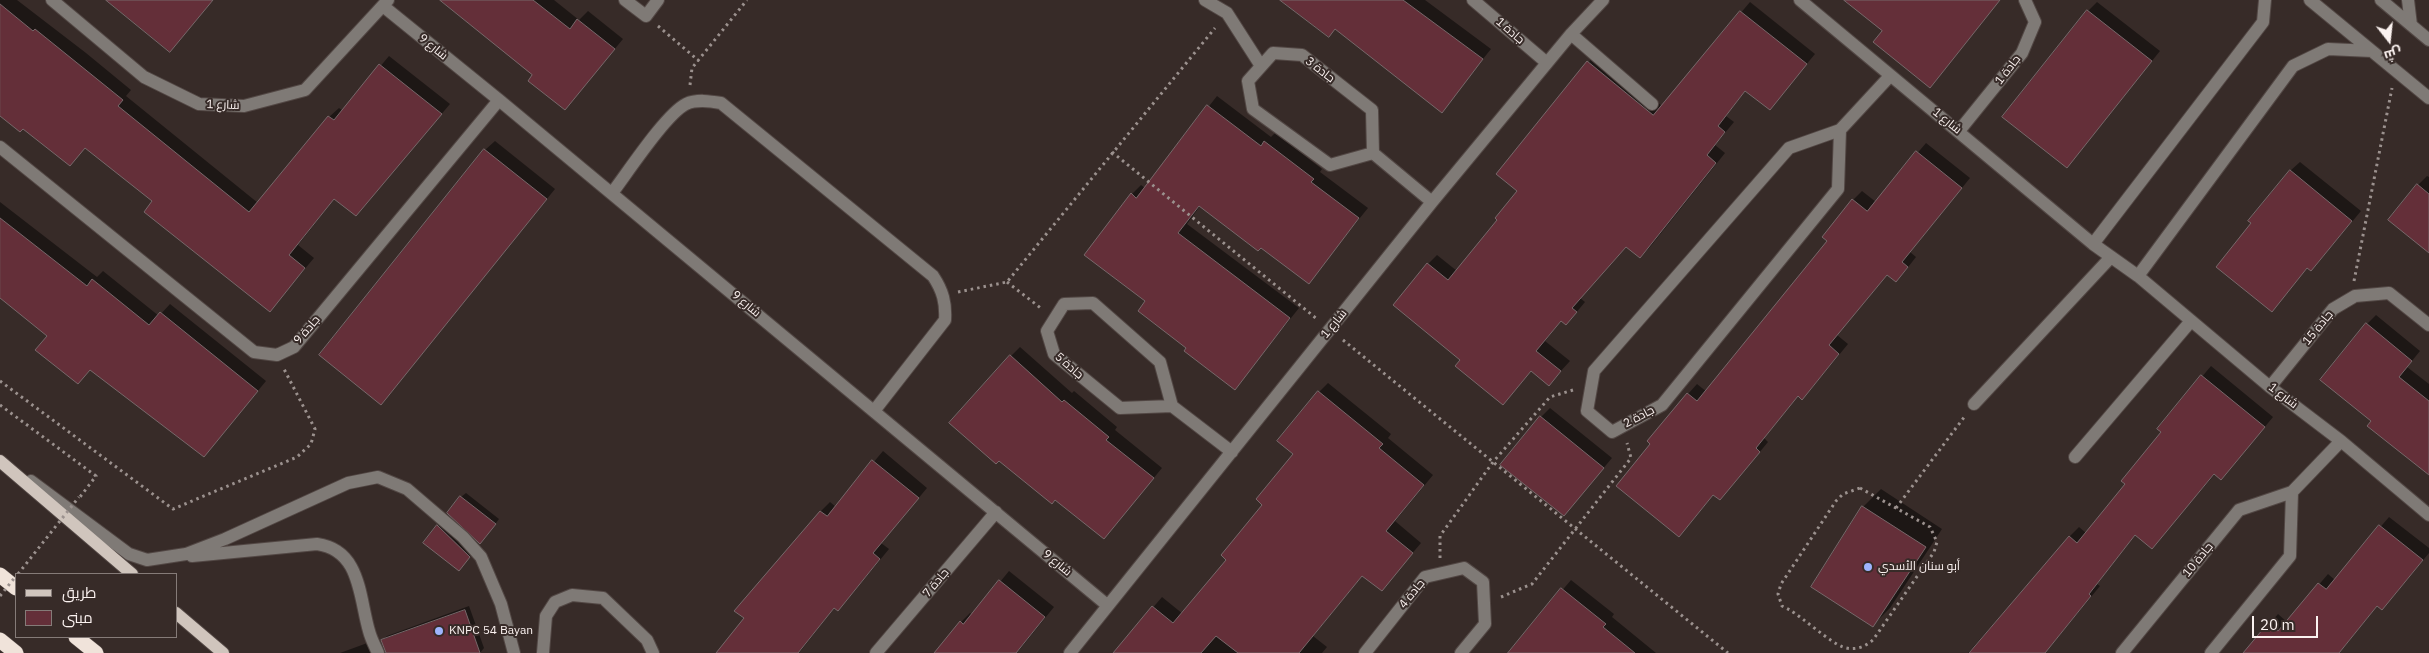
<!DOCTYPE html>
<meta charset="utf-8">
<style>
body{margin:0}
#map{position:relative;width:2429px;height:653px;overflow:hidden;background:#372b28;font-family:"IBM Plex Sans",Cairo,sans-serif}
canvas{display:block}
.legend{position:absolute;left:15px;top:573px;width:162px;height:65px;box-sizing:border-box;background:#372b28;border:1px solid #857b78;margin:0;padding:6px 9px;list-style:none;font-size:15px;color:#fbf2f0}
.legend li{display:flex;align-items:center;gap:10px;height:25px}
.legend b{width:25px;border:1px solid #857b78}
.north{position:absolute;left:2364px;top:15px;width:50px;height:50px;-webkit-text-stroke:4px #372b28;paint-order:stroke;rotate:164deg;font-size:14px;font-weight:700;line-height:20px;text-align:center;color:#fbf2f0}
.north::after{content:'';display:block;margin:auto;width:18px;height:22px;background:#fbf2f0;clip-path:polygon(50% 0,100% 100%,50% 72%,0 100%)}
.scale{position:absolute;left:2252px;top:616px;width:66px;height:22px;box-sizing:border-box;border:2px solid #fbf2f0;border-top:0;padding-left:6px;font-size:15px;line-height:18px;white-space:nowrap;color:#fbf2f0;-webkit-text-stroke:4px #372b28;paint-order:stroke}
</style>
<div id="map">
<canvas width="2429" height="653"></canvas>
<ul class="legend">
<li><b style="height:6px;background:#d0c5bd"></b>طريق</li>
<li><b style="height:14px;background:#642f39"></b>مبنى</li>
</ul>
<div class="north">ش</div>
<div class="scale">20 m</div>
</div>
<script>
const ctx = document.querySelector('canvas').getContext('2d');
ctx.lineJoin = 'round';
function paint(path, color) {
  ctx.fillStyle = color;
  ctx.fill(path, 'evenodd');
}
function stroke(path, color, width, dash) {
  ctx.strokeStyle = color;
  ctx.lineWidth = width;
  ctx.lineCap = dash ? 'butt' : 'round';
  ctx.setLineDash(dash || []);
  ctx.stroke(path);
}
function write(font, color, halo, rows, align = 'center') {
  ctx.font = font + ' "IBM Plex Sans",Cairo,sans-serif';
  ctx.lineWidth = 4;
  ctx.setLineDash([]);
  ctx.textBaseline = 'middle';
  ctx.strokeStyle = halo;
  ctx.fillStyle = color;
  for (const [text, x, y, turn = 0] of rows) {
    ctx.save();
    ctx.translate(x, y);
    ctx.rotate((+turn || 0) * Math.PI / 180);
    ctx.textAlign = isNaN(turn) ? turn : align;
    if (halo) ctx.strokeText(text, 0, 0);
    ctx.fillText(text, 0, 0);
    ctx.restore();
  }
}
paint(new Path2D(`
 M0,0h17l69,53 45,37 -5,6 132,107 71,-86 10,-9 4,3 46,-55 61,48 -94,111 -21,-17 -37,47 16,13 -44,52 -116,-109 -68,-54 -63,-20 -23,-13z
 M108,0h105l-43,51z
 M441,0h113l25,20 9,-9 35,28 -58,70 -31,-34z
 M1294,0h131l66,49 -50,62 -106,-82 -7,7z
 M1750,2l65,52 -45,54 -24,-18 -20,26 8,6 -19,23 10,8 -75,94 -10,10 -13,-11 -47,52 5,4 -10,12 -9,10 -4,-4 -17,21 25,20 -21,23 -17,-14 -29,33 -41,-44 -34,-95 9,-9 20,16 42,-51 19,-29 -20,-17 99,-122 65,54z
 M2097,2l63,49 -93,115 21,-155z
 M1217,96l54,41 4,-4 47,36 -2,3 48,36 -60,74 -47,-36 -61,-40 -13,18 112,84 -64,80 -47,-40 -41,-47 -15,-107 9,-9 4,3z
 M495,141l60,48 -174,214 104,-253z
 M1926,143l44,35 -60,74 6,5 -11,14 -9,9 -8,-6 -51,61 11,9 -37,45 -9,9 -3,-3 -35,43 4,4 -39,47 -9,9 -6,-4 -26,32 -36,-82 36,-50 9,-10 10,8 122,-151 24,-41 9,-9 14,11z
 M2300,162l61,49 -41,49 -9,10 -3,-3 -36,43 18,-139z
 M2427,176l2,1v74l-11,-66z
 M0,202l97,75 6,-6 56,45 11,-12 96,77 -62,75 -113,-87 -13,14 -29,-47 -49,-49z
 M2376,315l44,36 -13,16 22,17v89l-56,-52 -6,-97z
 M1020,347l52,46 2,-2 43,36 -2,3 47,38 -58,70 -48,-39 -45,-143z
 M2211,366l62,51 -43,52 -9,10 -6,-5 -63,73 -16,-13 -39,50 3,2 -55,67h-77l101,-116 10,-10 7,6 40,-49 37,-52 -4,-4z
 M1328,383l63,51 -3,4 45,37 -38,46 26,22 -40,47 -18,-15 -50,61 14,11 -5,6h-203l-3,-2 46,-54 21,17 45,-54 67,-106 24,-62z
 M1550,408l62,50 -48,57 -23,-98z
 M883,451l44,37 -46,55 8,6 -42,51 -9,9 -3,-2 -36,46h-82l29,-35 75,-107 9,-9 6,5z
 M1881,489l61,40 -52,79 -17,17 -10,-118z
 M466,493l33,26 -14,19 -24,-41z
 M2389,517l40,31v5l-38,46 -9,9 -4,-3 -39,48h-94l33,-39 9,8 41,-48 7,6z
 M442,522l32,30 -11,13 -25,-39z
 M1009,571l45,36 -34,42 -4,4h-81l26,-31 9,-9 3,2z
 M1571,580l43,34 -2,3 44,36h-147z
 M469,606l15,42 -4,5h-93l-5,-13 5,-4z
 M370,642l6,11h-36z`), '#0007');
const building = new Path2D(`
 M106,0h107l-43,52z
 M440,0h93l37,29 7,-10 38,30 -50,61 -37,-29 4,-6z
 M1280,0h123l80,59 -41,54 -107,-84 -6,8z
 M1844,0h156l-70,88 -57,-46 9,-11z
 M0,4l33,27 2,-2 88,71 -5,6 131,106 79,-96 6,4 45,-56 63,50 -86,102 -22,-17 -45,56 16,13 -35,44 -126,-100 8,-11 -67,-53 -15,18 -47,-37 -3,3 -20,-16z
 M2087,10l65,51 -85,107 -65,-51z
 M1740,11l67,53 -37,46 -25,-19 -27,35 7,6 -18,23 9,8 -76,95 -14,-11 -54,61 5,4 -11,13 -5,-4 -25,30 25,20 -12,15 -18,-15 -28,34 -48,-39 5,-6 -67,-55 34,-42 21,17 49,-60 -2,-2 22,-27 -21,-17 91,-113 66,54z
 M1207,105l54,41 3,-5 50,38 -3,3 48,36 -50,66 -48,-36 -3,3 -59,-45 -21,27 112,85 -55,72 -51,-39 2,-3 -48,-37 7,-10 -61,-46 47,-62 5,5z
 M484,149l63,50 -166,206 -62,-50z
 M1916,151l46,37 -60,74 6,5 -12,15 -9,-7 -58,70 10,9 -37,46 -4,-4 -42,52 4,4 -40,48 -7,-5 -34,42 -63,-51 34,-42 -3,-3 40,-48 10,8 130,-160 -5,-4 30,-38 15,12z
 M2290,170l62,51 -41,50 -4,-3 -35,44 -56,-45 35,-44 -3,-2z
 M2417,184l12,10v59l-41,-33z
 M0,218l87,68 5,-7 57,46 11,-13 98,79 -54,66 -114,-87 -12,14 -43,-34 12,-14 -47,-38z
 M2366,323l46,38 -13,16 30,24v74l-62,-49 4,-5 -51,-41z
 M1010,355l52,47 2,-2 45,37 -3,3 48,38 -50,61 -49,-39 -3,4 -53,-43 -3,3 -47,-41z
 M2201,375l64,52 -44,53 -7,-6 -62,75 -17,-14 -46,59 2,2 -46,57h-76l100,-117 8,7 48,-59 -4,-3 40,-49 -4,-3z
 M1318,391l65,53 -4,4 45,37 -38,46 27,22 -31,38 -20,-15 -63,77h-61l-22,-17 -15,17h-88l39,-47 21,17 53,-63 -5,-5 41,-50 -6,-6 37,-45 -16,-13z
 M1540,416l64,52 -40,48 -64,-51z
 M872,460l47,38 -46,55 7,6 -42,52 -4,-3 -36,45h-82l28,-35 -10,-7 86,-100 7,5z
 M460,496l36,28 -16,20 -33,-31z
 M1862,506l64,41 -53,80 -62,-40z
 M437,525l33,32 -11,14 -36,-28z
 M2379,525l44,35 -41,50 -5,-4 -38,47h-96l25,-30 10,8 40,-48 8,6z
 M999,580l46,37 -29,36h-82l26,-32 3,3z
 M1561,588l45,36 -3,3 32,26h-127z
 M465,610l15,43h-94l-5,-13z`);
paint(building, '#642f39');
stroke(building, '#77686a', 1);
const minor = new Path2D(`
 M52,0l92,77 55,27 45,2 61,-16 83,-90
 M625,0l21,16 12,-16
 M1205,0l22,13 34,53
 M1473,0l74,63
 M1800,0l293,244 45,32 132,111 71,54 88,74
 M2310,0l119,98
 M2381,0l48,40
 M2408,0l3,25
 M383,6l116,94 608,505
 M1571,34l81,70
 M1840,130l-2,59 -176,216 -50,27 -25,-21 7,-40 195,-223 51,-18 50,-54
 M1959,131l63,-78 13,-31 -10,-22
 M0,147l254,205 23,3 17,-8 205,-247
 M1373,153l-43,12 -77,-56 -5,-28 25,-28 29,2 70,55 1,43 59,49
 M612,193c16,-21 54,-79 74,-89 11,-5 24,-3 35,-1l212,173c10,15 13,27 12,44l-71,91
 M2093,244l170,-222 2,-22
 M2138,276l155,-210 35,-17 44,2
 M2270,387l63,-78 22,-13 34,-3 40,32
 M1974,404l137,-147
 M1172,406l-52,2 -66,-54 -7,-23 17,-27 29,-1 67,59 12,44 60,46
 M2075,457l116,-136
 M31,481l98,73 18,6 39,-6 39,-15 123,-56 30,-6 29,12 56,48 18,20 20,47 13,49
 M192,556l125,-12c44,6 42,53 52,87 2,8 6,15 9,22
 M543,653l3,-37 9,-14 17,-7 31,3 44,42 6,13
 M876,653l120,-141
 M1070,653l362,-451 139,-168 32,-34
 M1365,653l60,-76 39,-9 19,14 2,42 -24,29
 M2122,653l117,-143 53,-18 49,-51
 M2211,653l79,-97 2,-64`);
const major = new Path2D(`
 M0,461l132,113
 M176,613l47,40`);
const highway = new Path2D(`
 M0,575l16,13
 M76,637l20,16
 M0,640l16,13`);
stroke(minor, '#524744', 14);
stroke(major, '#524744', 14);
stroke(highway, '#524744', 16);
stroke(new Path2D(`
 M658,26l41,35
 M690,85l2,-17 55,-68
 M1112,152l205,167
 M2354,281l38,-193
 M1007,282l35,27
 M958,292l49,-10 208,-254
 M1343,340l385,313
 M0,381l173,128 124,-52 14,-13 4,-15 -31,-60
 M0,405l96,71 -16,21
 M1860,488l70,39 7,15 -3,10 -61,88c-8,7 -19,11 -30,7 -12,-4 -40,-29 -53,-37l-8,-4 -4,-12 3,-10 55,-83 7,-7z
 M1896,508l69,-92
 M1440,558v-22l53,-74 57,-65 23,-7
 M1501,597l31,-13 99,-126 -4,-15`), '#9b918e', 3, [2.5, 4]);
stroke(minor, '#7f7a76', 12);
stroke(major, '#d0c5bd', 12);
stroke(highway, '#f0e3da', 15);
stroke(new Path2D(`
 M18,574l61,-77
 M0,596l16,-20`), '#9b918e', 3, [2.5, 4]);
for (const [x, y, r, color] of [
 [1868,567,5,"#9eb4fd"],
 [439,631,5,"#9eb4fd"]
]) {
  const dot = new Path2D();
  dot.arc(x, y, r, 0, 2 * Math.PI);
  ctx.fillStyle = color;
  ctx.fill(dot);
  stroke(dot, '#372b28', 2);
}
write('12px', '#fbf2f0', '#372b28', [
 ["جادة 1",1510,31,41],
 ["شارع 9",433,47,39],
 ["جادة 3",1320,70,38],
 ["جادة 1",2008,70,-52],
 ["شارع 1",223,105,2],
 ["شارع 1",1947,121,39],
 ["شارع 9",746,304,40],
 ["شارع 1",1334,324,-51],
 ["جادة 15",2318,328,-51],
 ["جادة 9",307,330,-49],
 ["جادة 5",1069,366,41],
 ["شارع 1",2283,396,38],
 ["جادة 2",1639,417,-28],
 ["جادة 10",2198,560,-51],
 ["شارع 9",1057,563,40],
 ["جادة 7",936,583,-50],
 ["جادة 4",1412,594,-51]
]);
write('12px', '#fbf2f0', '#372b28', [
 ["أبو سنان الأسدي",1878,567],
 ["KNPC 54 Bayan",449,631]
], 'left');
</script>
